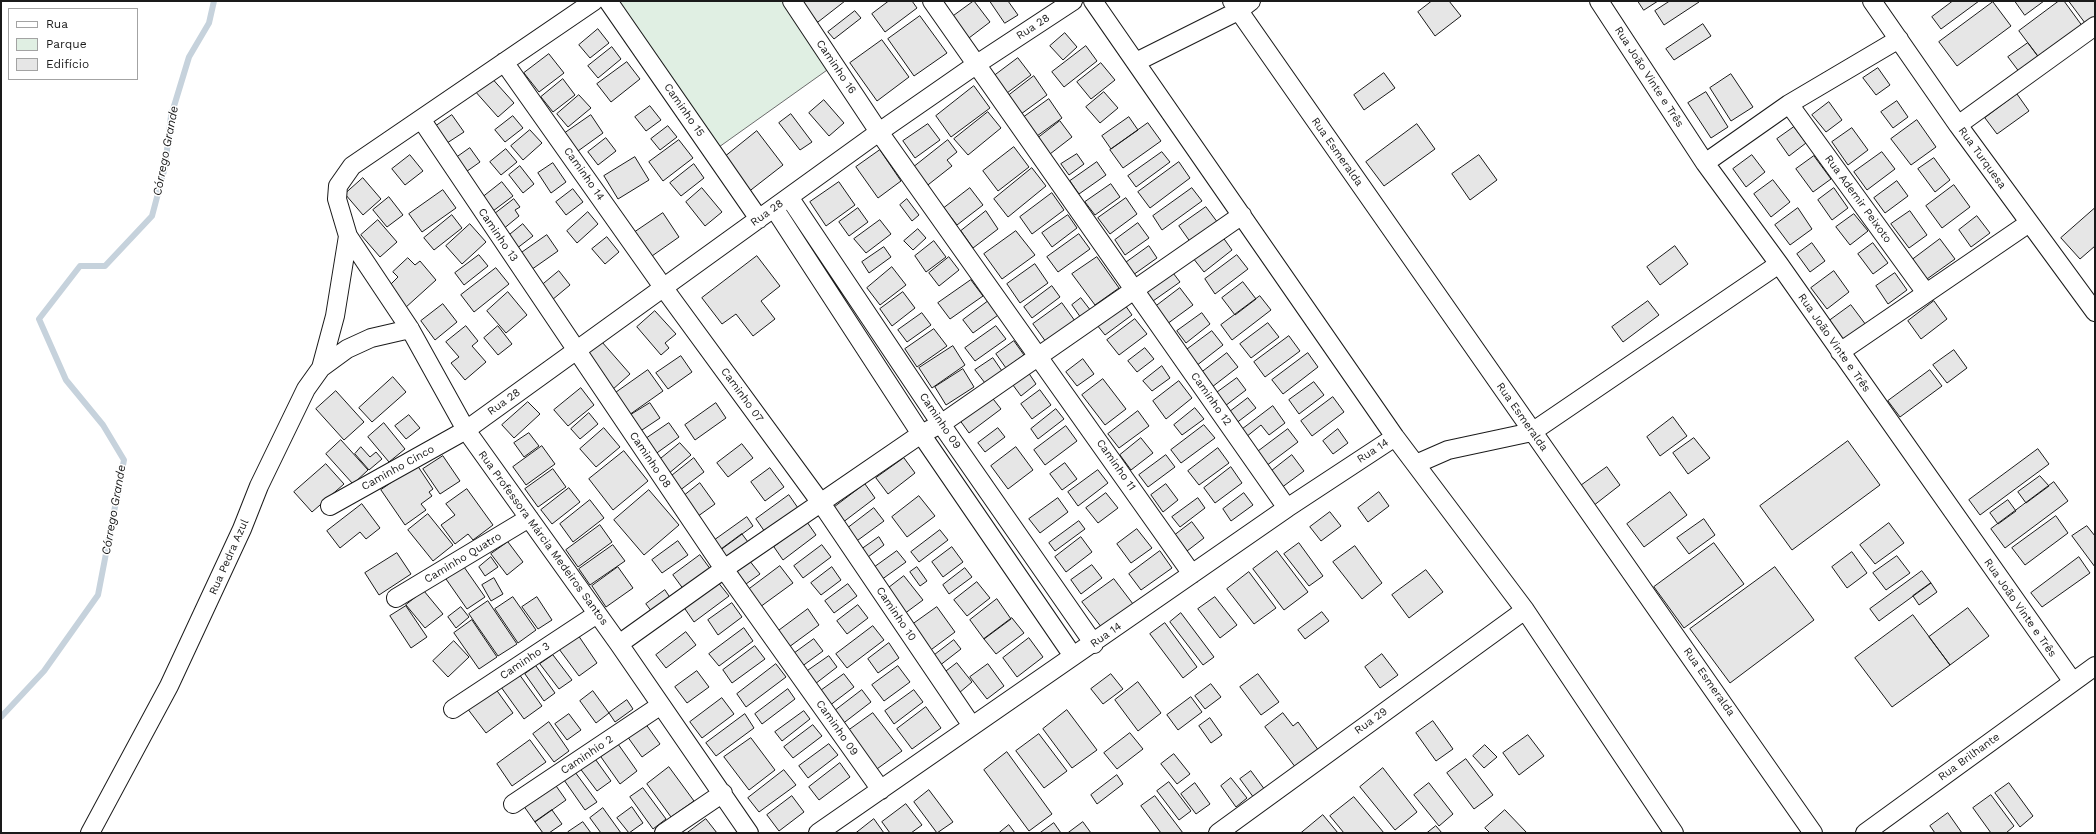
<!DOCTYPE html>
<meta charset="utf-8">
<style>
body{margin:0}
#map{position:relative;width:2096px;height:834px;overflow:hidden;background:#fff;font-family:"Work Sans",sans-serif}
canvas{display:block}
.frame{position:absolute;inset:0;border:2px solid #1a1a1a;pointer-events:none}
.legend{position:absolute;left:8px;top:8px;width:130px;height:72px;box-sizing:border-box;background:#fff;border:1px solid #a3a3a3;margin:0;padding:5px 7px;list-style:none;font-size:12px;color:#1a1a1a}
.legend li{display:flex;align-items:center;gap:8px;height:20px}
.legend b{width:20px;border:1px solid #a3a3a3}
</style>
<div id="map">
<canvas width="2096" height="834"></canvas>
<div class="frame"></div>
<ul class="legend">
<li><b style="height:5px;background:#fff"></b>Rua</li>
<li><b style="height:11px;background:#e0efe3"></b>Parque</li>
<li><b style="height:11px;background:#e6e6e6"></b>Edifício</li>
</ul>
</div>
<script>
const ctx = document.querySelector('canvas').getContext('2d');
ctx.lineJoin = 'round';
function paint(path, color) {
  ctx.fillStyle = color;
  ctx.fill(path, 'evenodd');
}
function stroke(path, color, width, dash) {
  ctx.strokeStyle = color;
  ctx.lineWidth = width;
  ctx.lineCap = dash ? 'butt' : 'round';
  ctx.setLineDash(dash || []);
  ctx.stroke(path);
}
function write(font, color, halo, rows, align = 'center') {
  ctx.font = font + ' "Work Sans",sans-serif';
  ctx.lineWidth = 3;
  ctx.setLineDash([]);
  ctx.textBaseline = 'middle';
  ctx.strokeStyle = halo;
  ctx.fillStyle = color;
  for (const [text, x, y, turn = 0] of rows) {
    ctx.save();
    ctx.translate(x, y);
    ctx.rotate((+turn || 0) * Math.PI / 180);
    ctx.textAlign = isNaN(turn) ? turn : align;
    if (halo) ctx.strokeText(text, 0, 0);
    ctx.fillText(text, 0, 0);
    ctx.restore();
  }
}
const green = new Path2D(`
 M615,1h178l44,62 -118,84z`);
paint(green, '#e0efe3');
stroke(green, '#6a6a6a', 1);
stroke(new Path2D(`
 M1,717l43,-46 54,-76 26,-135 -21,-35 -37,-45 -27,-61 41,-53h25l47,-50 13,-49 6,-51 18,-59 20,-34 5,-22`), '#c6d2dc', 6);
const building = new Path2D(`
 M801,1h44l-27,21z
 M889,1h23l5,7 -32,24 -13,-18z
 M974,1l16,21 -25,19 -17,-21z
 M990,1h18l10,14 -13,8z
 M1432,1h17l12,15 -26,20 -17,-24z
 M1638,1h20l-14,9z
 M1670,1h29v1l-35,23 -9,-14z
 M1953,1h26l-38,28 -9,-12z
 M2015,1h29l-19,14z
 M2059,1h5l19,26 -43,32 -21,-28z
 M2069,1h26v18l-8,6z
 M1993,2l18,24 -54,40 -18,-24z
 M855,11l6,7 -27,21 -6,-7z
 M920,16l27,37 -33,23 -26,-37z
 M1703,24l8,12 -37,24 -8,-11z
 M598,29l11,14 -19,15 -11,-13z
 M1065,33l12,14 -14,13 -13,-14z
 M882,40l27,37 -32,24 -27,-38z
 M2028,43l12,16 -20,14 -12,-16z
 M1086,46l11,15 -33,26 -12,-15z
 M612,47l9,12 -23,19 -10,-12z
 M549,54l15,19 -25,19 -15,-19z
 M1018,58l13,17 -24,18 -13,-17z
 M627,62l13,17 -29,23 -14,-18z
 M1101,63l14,17 -24,19 -14,-17z
 M1878,68l12,17 -14,10 -13,-17z
 M1384,73l11,15 -31,22 -10,-15z
 M1731,74l22,33 -22,14 -21,-33z
 M489,75l25,28 -16,14 -24,-27z
 M1034,76l13,19 -26,19 -13,-18z
 M563,79l12,16 -22,17 -12,-15z
 M974,86l16,22 -39,29 -15,-21z
 M1104,92l14,16 -18,15 -14,-16z
 M1706,92l22,35 -17,11 -23,-35z
 M2017,94l12,17 -32,23 -12,-16z
 M579,95l12,13 -23,19 -11,-13z
 M1049,99l13,19 -25,18 -13,-19z
 M824,100l20,23 -15,13 -20,-23z
 M1897,101l11,16 -15,11 -12,-16z
 M1829,102l13,18 -16,12 -14,-17z
 M650,106l11,14 -15,11 -11,-14z
 M988,112l13,16 -33,27 -14,-16z
 M791,114l21,28 -12,8 -21,-27z
 M452,115l12,17 -20,13 -11,-17z
 M591,115l12,18 -25,18 -13,-18z
 M513,116l10,12 -18,14 -10,-12z
 M1129,117l9,13 -27,19 -9,-13z
 M1917,120l19,27 -25,18 -20,-26z
 M1060,121l12,16 -22,17 -12,-16z
 M1148,123l13,18 -38,27 -13,-18z
 M928,124l12,16 -25,18 -12,-17z
 M1417,124l18,25 -51,37 -18,-24z
 M668,126l9,11 -17,13 -9,-11z
 M1794,127l12,16 -17,13 -12,-17z
 M1852,128l16,22 -20,15 -16,-23z
 M530,130l12,13 -19,17 -12,-14z
 M757,131l26,34 -36,28 -26,-33z
 M606,138l10,13 -18,14 -10,-13z
 M679,140l14,18 -30,23 -14,-19z
 M948,140l9,12 -10,8 5,6 -28,22 -14,-18z
 M1014,147l15,20 -31,24 -15,-20z
 M470,148l10,14 -17,12 -10,-14z
 M506,149l11,13 -16,13 -11,-13z
 M880,150l21,31 -23,17 -22,-31z
 M1162,152l8,10 -34,25 -8,-11z
 M1882,152l13,17 -28,21 -13,-18z
 M1077,154l7,10 -15,11 -8,-11z
 M410,155l13,16 -18,14 -13,-16z
 M1479,155l18,25 -27,20 -18,-26z
 M1752,155l13,17 -19,15 -13,-18z
 M1814,156l17,23 -18,13 -17,-23z
 M635,157l14,23 -31,19 -14,-23z
 M1934,158l16,22 -15,12 -17,-23z
 M1097,162l9,13 -27,19 -9,-13z
 M1179,162l11,16 -40,30 -12,-16z
 M553,163l13,19 -15,11 -13,-20z
 M694,164l10,14 -23,18 -11,-13z
 M520,166l14,18 -11,9 -14,-18z
 M1032,168l14,18 -38,31 -14,-18z
 M363,178l18,21 -18,16 -18,-21z
 M1773,180l17,22 -19,15 -17,-23z
 M1897,181l11,15 -23,17 -11,-15z
 M502,182l11,14 -24,18 -11,-13z
 M839,182l16,23 -29,21 -16,-24z
 M1111,184l9,13 -25,18 -10,-13z
 M1954,185l16,22 -28,21 -16,-22z
 M702,188l20,24 -17,14 -19,-24z
 M970,188l13,17 -26,20 -13,-17z
 M1192,188l10,13 -40,29 -9,-14z
 M1834,188l14,20 -16,12 -14,-20z
 M573,189l10,13 -17,13 -10,-13z
 M443,190l13,18 -34,24 -13,-18z
 M1052,193l12,17 -32,24 -12,-17z
 M389,197l14,18 -16,12 -14,-17z
 M1126,198l11,16 -27,20 -12,-16z
 M514,199l6,8 -5,3 4,6 -17,14 -10,-14z
 M907,199l12,16 -7,6 -12,-16z
 M1206,207l12,16 -27,20 -12,-17z
 M858,208l10,14 -19,14 -10,-14z
 M1798,208l14,21 -22,16 -15,-20z
 M2095,208v38l-15,13 -19,-21z
 M986,211l12,18 -25,19 -12,-17z
 M1910,211l17,24 -18,13 -18,-24z
 M588,212l10,12 -21,19 -10,-12z
 M663,213l16,24 -27,19 -17,-24z
 M1854,214l14,17 -18,14 -14,-18z
 M452,215l10,13 -28,22 -10,-12z
 M1068,215l9,13 -25,19 -10,-14z
 M1977,216l13,17 -19,14 -12,-17z
 M378,220l19,22 -17,15 -19,-22z
 M880,220l11,14 -25,19 -12,-14z
 M1138,223l11,15 -24,17 -10,-15z
 M470,224l16,18 -24,22 -16,-18z
 M523,224l10,12 -17,13 -9,-12z
 M918,229l8,9 -13,12 -9,-9z
 M1016,231l19,24 -33,24 -18,-25z
 M1079,234l11,15 -32,23 -11,-15z
 M547,235l11,16 -30,21 -11,-16z
 M1222,236l10,14 -28,22 -11,-14z
 M607,237l12,15 -14,12 -13,-15z
 M1940,239l15,20 -28,20 -15,-19z
 M934,241l12,16 -20,15 -11,-16z
 M1812,243l13,18 -15,11 -13,-18z
 M1873,243l15,20 -15,11 -15,-20z
 M1149,246l8,12 -24,17 -9,-11z
 M1675,246l13,18 -28,21 -13,-18z
 M884,247l7,10 -22,16 -7,-11z
 M479,255l9,11 -24,19 -9,-12z
 M1237,255l11,14 -33,25 -10,-15z
 M757,256l23,30 -19,15 14,18 -22,17 -17,-22 -14,10 -20,-26z
 M949,257l10,13 -20,16 -10,-13z
 M1097,257l22,31 -24,17 -23,-31z
 M408,258l7,7 5,-4 16,19 -31,28 -18,-20 11,-11 -5,-5z
 M1035,264l13,19 -28,20 -13,-19z
 M892,267l14,18 -26,20 -13,-17z
 M496,268l13,16 -35,28 -13,-17z
 M1170,269l10,13 -27,19 -9,-12z
 M559,271l11,14 -18,15 -11,-14z
 M1834,271l15,21 -22,17 -16,-21z
 M1895,273l12,17 -19,14 -12,-18z
 M971,280l12,16 -33,23 -12,-16z
 M1243,282l13,17 -21,16 -13,-17z
 M1052,286l8,11 -28,21 -8,-11z
 M1180,288l13,17 -26,19 -12,-17z
 M508,292l19,23 -21,18 -19,-22z
 M903,292l12,16 -23,18 -12,-17z
 M1260,296l11,14 -39,30 -11,-15z
 M1081,298l10,13 -10,7 -9,-13z
 M991,299l10,14 -28,20 -10,-13z
 M1648,301l11,14 -36,27 -11,-15z
 M1934,301l13,18 -26,20 -13,-18z
 M1062,303l13,18 -29,21 -13,-18z
 M443,304l14,18 -22,18 -14,-19z
 M1125,305l7,10 -27,20 -8,-10z
 M1851,305l15,20 -22,16 -15,-20z
 M655,311l21,23 -11,9 4,5 -8,7 -24,-28z
 M922,313l9,12 -24,17 -9,-12z
 M1202,313l8,11 -24,19 -9,-12z
 M1135,319l12,15 -28,21 -12,-15z
 M1268,323l11,14 -28,21 -11,-14z
 M466,326l12,15 -6,5 14,16 -21,18 -14,-17 8,-6 -13,-15z
 M498,326l14,18 -14,11 -14,-17z
 M996,326l10,13 -31,22 -10,-13z
 M934,329l13,17 -30,21 -12,-18z
 M1212,331l11,14 -27,21 -11,-15z
 M1289,336l11,15 -35,26 -11,-15z
 M1014,341l10,14 -18,13 -10,-14z
 M602,342l28,32 -18,16 -28,-33z
 M953,346l12,19 -33,23 -13,-20z
 M1145,348l9,11 -17,13 -9,-11z
 M1954,350l13,18 -20,15 -14,-18z
 M1227,353l11,14 -26,20 -11,-14z
 M1308,353l10,14 -35,27 -11,-14z
 M681,356l11,16 -24,17 -12,-16z
 M993,358l9,13 -17,12 -10,-13z
 M1083,359l11,15 -17,12 -11,-14z
 M1162,366l8,12 -18,13 -9,-10z
 M963,369l11,18 -28,18 -11,-18z
 M1026,369l10,15 -15,12 -11,-15z
 M648,370l15,21 -34,24 -15,-21z
 M1930,370l12,16 -42,31 -12,-16z
 M393,377l13,15 -34,30 -13,-14z
 M1237,378l9,12 -21,16 -10,-12z
 M1103,379l23,30 -21,16 -23,-30z
 M1179,381l13,17 -26,21 -13,-18z
 M1314,382l10,13 -25,19 -10,-14z
 M581,388l13,17 -26,21 -14,-16z
 M1040,390l11,15 -19,14 -11,-15z
 M336,391l28,31 -20,18 -28,-31z
 M990,395l11,14 -32,24 -10,-14z
 M1333,397l11,15 -32,24 -11,-15z
 M1248,398l8,10 -21,16 -8,-10z
 M528,402l12,12 -26,24 -12,-13z
 M650,403l10,15 -21,14 -10,-16z
 M716,403l10,15 -31,22 -10,-15z
 M1273,406l12,17 -16,12 -8,-10 -15,12 -6,-6z
 M1195,408l9,11 -22,16 -8,-10z
 M1056,409l8,10 -26,20 -7,-10z
 M1138,411l11,15 -30,22 -11,-14z
 M589,413l9,11 -18,15 -9,-10z
 M409,415l11,13 -14,11 -11,-13z
 M1673,417l14,19 -27,20 -13,-19z
 M384,423l21,26 -16,13 -21,-25z
 M669,423l10,14 -25,18 -10,-15z
 M1204,425l11,13 -34,25 -10,-13z
 M1066,426l11,15 -32,24 -11,-15z
 M604,428l16,19 -24,20 -16,-18z
 M998,428l7,9 -20,15 -7,-9z
 M1288,429l10,13 -32,24 -10,-13z
 M1338,429l10,14 -15,11 -10,-13z
 M529,433l10,13 -15,11 -10,-14z
 M1141,438l12,15 -22,17 -11,-15z
 M1694,438l16,20 -22,16 -15,-21z
 M341,440l27,30 -15,14 -27,-30z
 M1848,441l32,44 -88,65 -32,-44z
 M680,443l11,12 -23,19 -10,-13z
 M742,444l11,14 -25,19 -11,-14z
 M542,446l13,18 -29,21 -13,-18z
 M361,447l9,10 6,-5 6,7 -13,11 -14,-16z
 M1016,447l17,23 -25,19 -17,-23z
 M1218,448l11,15 -30,22 -11,-14z
 M2038,449l11,15 -69,51 -11,-15z
 M624,451l24,30 -35,29 -24,-31z
 M1166,455l9,12 -27,20 -9,-12z
 M1292,455l12,16 -23,17 -12,-15z
 M443,456l17,25 -20,13 -17,-25z
 M694,458l10,14 -25,19 -10,-13z
 M904,458l11,15 -27,21 -12,-16z
 M1065,463l12,16 -15,11 -12,-16z
 M326,464l18,20 -32,28 -18,-20z
 M417,465l16,24 -4,3 3,4 -11,8 5,6 -21,15 -24,-35z
 M1231,467l11,16 -27,20 -11,-15z
 M1607,467l13,18 -27,21 -14,-19z
 M770,468l14,19 -19,14 -14,-19z
 M553,469l13,18 -28,20 -13,-18z
 M1098,470l10,13 -30,23 -10,-14z
 M2040,476l9,10 -23,17 -8,-11z
 M2054,482l14,19 -63,47 -14,-19z
 M700,483l15,21 -21,15 -14,-20z
 M865,484l10,14 -33,25 -10,-14z
 M1166,484l12,16 -15,12 -12,-17z
 M569,488l11,14 -28,22 -11,-14z
 M467,489l26,36 -20,15 -5,-6 -13,10 -14,-19 14,-10 -9,-11z
 M649,490l30,35 -35,30 -30,-35z
 M1379,492l10,14 -21,16 -10,-14z
 M1670,492l17,23 -43,32 -17,-23z
 M1106,493l12,15 -20,15 -12,-15z
 M1244,493l9,12 -22,16 -8,-12z
 M789,495l9,13 -33,24 -9,-13z
 M919,496l16,20 -28,21 -15,-20z
 M1058,498l10,14 -28,21 -11,-14z
 M1198,498l7,10 -25,19 -8,-10z
 M590,500l14,18 -31,24 -13,-18z
 M2008,500l8,11 -18,13 -8,-11z
 M362,504l18,24 -14,11 -6,-7 -20,16 -13,-17z
 M874,508l10,13 -30,22 -10,-12z
 M1330,512l11,14 -20,15 -11,-14z
 M428,514l25,31 -20,16 -25,-31z
 M2056,516l12,17 -43,32 -13,-17z
 M747,517l6,9 -34,25 -7,-9z
 M1704,519l11,16 -26,19 -12,-16z
 M1079,521l6,8 -30,22 -6,-8z
 M807,522l9,13 -33,25 -9,-13z
 M1192,522l12,16 -17,13 -12,-16z
 M1889,523l15,20 -29,21 -15,-19z
 M600,525l12,17 -34,25 -12,-17z
 M2087,526l8,10v31l-23,-31z
 M1137,529l15,19 -21,15 -14,-19z
 M940,530l8,10 -29,22 -8,-10z
 M742,534l6,8 -24,17 -5,-8z
 M879,537l5,8 -16,12 -6,-8z
 M1081,537l11,15 -26,20 -11,-15z
 M678,541l10,14 -26,18 -10,-13z
 M508,542l15,20 -16,13 -16,-21z
 M1299,543l24,33 -14,10 -25,-32z
 M1714,543l30,41 -60,44 -30,-41z
 M613,545l12,16 -35,24 -11,-16z
 M822,545l9,12 -28,21 -9,-12z
 M1355,546l27,37 -20,16 -29,-37z
 M952,547l11,15 -20,15 -11,-15z
 M897,551l9,11 -25,18 -9,-11z
 M1160,551l12,17 -31,22 -12,-16z
 M1277,551l31,41 -24,18 -31,-41z
 M1852,552l15,21 -20,15 -15,-21z
 M397,553l14,21 -32,21 -14,-22z
 M700,555l11,15 -27,20 -11,-15z
 M1897,556l13,17 -24,17 -13,-17z
 M491,557l7,10 -13,9 -6,-9z
 M2079,557l11,16 -48,34 -11,-14z
 M749,560l11,14 -14,10 -10,-14z
 M1092,565l10,13 -21,16 -10,-14z
 M780,566l13,17 -33,24 -12,-17z
 M464,567l21,30 -18,12 -21,-30z
 M618,567l15,21 -27,19 -14,-21z
 M832,567l9,13 -20,15 -10,-12z
 M917,567l10,14 -7,5 -10,-14z
 M1775,567l39,53 -84,63 -40,-54z
 M965,568l7,9 -23,17 -6,-9z
 M1426,570l17,22 -34,26 -17,-23z
 M1922,571l9,12 -52,38 -9,-12z
 M1249,572l27,36 -22,16 -27,-35z
 M904,576l19,24 -19,14 -18,-24z
 M494,578l9,16 -12,7 -9,-16z
 M1114,579l19,25 -31,24 -20,-26z
 M717,581l12,15 -35,26 -11,-16z
 M977,582l13,16 -23,18 -13,-16z
 M1931,583l6,9 -18,13 -6,-9z
 M848,584l9,12 -23,17 -9,-12z
 M665,590l6,9 -19,13 -6,-8z
 M424,591l19,23 -18,14 -19,-23z
 M513,597l23,33 -18,13 -23,-34z
 M537,597l15,23 -14,9 -16,-22z
 M1215,597l22,28 -17,13 -22,-29z
 M997,599l14,20 -27,20 -14,-19z
 M488,601l29,43 -19,12 -29,-42z
 M732,603l10,14 -24,18 -10,-15z
 M858,605l10,13 -21,16 -10,-13z
 M406,606l21,31 -16,11 -21,-32z
 M461,607l8,10 -13,11 -8,-11z
 M937,607l18,25 -27,20 -19,-25z
 M1968,608l21,28 -39,29 -21,-28z
 M808,609l11,16 -30,22 -12,-15z
 M1322,612l7,9 -24,18 -7,-9z
 M1181,613l33,44 -11,8 -33,-43z
 M1913,615l37,50 -58,42 -37,-49z
 M1012,618l12,15 -28,21 -12,-15z
 M472,620l25,37 -18,12 -25,-36z
 M1165,623l32,44 -14,11 -33,-44z
 M873,626l11,14 -37,28 -11,-14z
 M744,628l9,13 -34,25 -10,-12z
 M686,632l10,13 -30,23 -10,-13z
 M578,635l19,28 -18,13 -20,-27z
 M1029,638l14,19 -26,20 -14,-19z
 M814,639l9,12 -22,16 -9,-12z
 M954,640l7,9 -22,17 -7,-9z
 M454,641l15,16 -21,20 -15,-16z
 M889,643l10,15 -21,15 -10,-14z
 M755,646l10,13 -33,24 -9,-13z
 M1382,654l16,21 -18,13 -15,-21z
 M553,655l19,25 -13,9 -19,-25z
 M829,656l8,11 -22,17 -9,-12z
 M957,663l15,19 -13,11 -15,-20z
 M776,664l10,13 -40,30 -9,-13z
 M988,664l16,22 -17,13 -17,-22z
 M536,666l19,27 -11,8 -19,-27z
 M898,666l12,16 -26,19 -12,-16z
 M697,671l12,16 -22,16 -12,-16z
 M519,674l23,32 -18,13 -23,-32z
 M844,674l10,13 -25,19 -10,-14z
 M1111,674l12,15 -20,15 -12,-15z
 M1258,674l21,28 -18,13 -21,-28z
 M1138,682l23,31 -23,18 -23,-31z
 M1211,684l10,13 -16,12 -10,-13z
 M495,688l18,25 -27,20 -19,-25z
 M788,689l7,10 -33,25 -7,-10z
 M862,690l9,12 -30,23 -9,-12z
 M914,690l9,12 -29,22 -9,-13z
 M593,691l16,22 -13,10 -16,-22z
 M1191,697l11,15 -24,18 -11,-15z
 M722,698l12,16 -32,24 -12,-16z
 M627,700l6,9 -18,13 -6,-9z
 M926,707l15,21 -29,21 -15,-20z
 M1067,710l30,40 -25,18 -29,-39z
 M804,711l6,8 -28,22 -7,-9z
 M873,713l29,38 -28,20 -29,-38z
 M1283,713l10,13 5,-4 21,29 -23,17 -31,-41z
 M569,714l12,16 -14,10 -12,-16z
 M745,714l9,14 -38,28 -10,-13z
 M1210,718l12,17 -11,8 -12,-17z
 M1433,721l20,28 -17,12 -20,-28z
 M549,722l20,29 -15,11 -21,-28z
 M645,723l15,21 -18,13 -15,-21z
 M813,725l9,11 -29,22 -9,-11z
 M1130,733l13,16 -26,20 -13,-16z
 M1039,734l28,37 -23,17 -28,-37z
 M1528,735l16,21 -25,19 -16,-22z
 M751,738l24,32 -26,20 -25,-33z
 M530,740l16,22 -34,24 -15,-22z
 M618,744l19,27 -17,13 -19,-27z
 M829,744l9,11 -30,23 -9,-12z
 M1485,745l12,12 -13,11 -11,-12z
 M1007,752l45,62 -23,17 -45,-61z
 M1174,754l16,20 -13,10 -16,-20z
 M593,756l18,25 -14,10 -18,-24z
 M1466,759l27,36 -19,14 -27,-36z
 M840,763l10,14 -31,23 -10,-13z
 M669,767l25,34 -23,16 -24,-33z
 M1383,768l34,44 -22,18 -35,-43z
 M784,770l12,15 -37,27 -11,-14z
 M1251,771l14,19 -11,8 -14,-19z
 M575,772l22,30 -12,8 -21,-30z
 M1117,775l6,9 -26,20 -6,-9z
 M1231,778l16,20 -11,9 -15,-21z
 M1169,782l22,29 -12,9 -22,-29z
 M554,783l12,17 -31,22 -12,-17z
 M1195,783l15,21 -14,10 -15,-20z
 M1429,783l24,31 -14,12 -25,-31z
 M2009,783l24,33 -13,11 -25,-34z
 M643,788l23,31 -13,10 -23,-32z
 M929,790l24,32 -16,11 -23,-31z
 M1991,795l23,31 -8,7h-15l-18,-25z
 M792,796l12,16 -25,19 -12,-16z
 M1155,796l28,37h-22l-20,-27z
 M1354,797l30,36h-40l-14,-17z
 M906,804l16,21 -11,8h-21l-8,-11z
 M632,807l11,16 -14,10 -12,-15z
 M603,808l18,25h-20l-11,-15z
 M552,810l10,14 -13,9h-6l-8,-11z
 M1505,810l22,23h-37l-5,-5z
 M1948,813l14,20h-27l-5,-7z
 M1323,815l15,18h-37z
 M706,819l11,14h-30z
 M874,819l10,14h-28z
 M583,822l8,11h-23v-1z
 M1083,822l8,11h-23z
 M1054,823l7,10h-21z
 M1009,825l6,8h-16z
 M1436,826l6,7h-15z`);
paint(building, '#e6e6e6');
stroke(building, '#1a1a1a', 1);
const street = new Path2D(`
 M608,1l151,218
 M792,1l87,131 313,442
 M932,1l355,507
 M1093,1l302,436 130,173 149,223
 M1232,1l581,832
 M1599,1l106,162 74,101 294,418
 M1872,1l86,124 137,187
 M504,62l159,225 158,216 151,223
 M1136,62l102,-51 13,-10
 M1789,104l137,189
 M421,119l303,450 157,221
 M1958,125l137,-99
 M1705,163l84,-59 110,-65
 M789,197l152,227 153,220
 M774,208l147,226 152,222
 M348,236l62,93 56,101 153,214 130,189
 M1840,352l189,-129
 M321,368l14,-52 13,-80 -11,-37 1,-13 14,-20 242,-165
 M1416,464l32,-14 84,-18 247,-168
 M330,506l136,-76 413,-298 98,-68 96,-63
 M396,598l133,-80
 M619,644l105,-75 197,-135 20,-10 301,-209
 M453,709l144,-95
 M513,804l148,-99
 M90,833l79,-147 73,-157 17,-43 47,-97 15,-21 26,-19 24,-11 39,-9
 M664,833l59,-40
 M818,833l469,-325 108,-71
 M1218,833l307,-223
 M1865,833l230,-167`);
stroke(street, '#1a1a1a', 20);
stroke(street, '#fff', 18);
write('11px', '#1a1a1a', '#fff', [
 ["Rua 28",1033,27,-33],
 ["Caminho 16",836,67,56],
 ["Rua João Vinte e Três",1649,77,57],
 ["Caminho 15",684,110,55],
 ["Rua Esmeralda",1337,152,55],
 ["Rua Turquesa",1982,158,54],
 ["Caminho 14",584,174,55],
 ["Rua Ademir Peixoto",1858,199,54],
 ["Rua 28",767,213,-36],
 ["Caminho 13",498,235,56],
 ["Rua João Vinte e Três",1834,343,55],
 ["Caminho 07",742,395,54],
 ["Caminho 12",1211,399,55],
 ["Rua 28",504,402,-36],
 ["Rua Esmeralda",1522,417,55],
 ["Caminho 09",940,421,56],
 ["Rua 14",1373,451,-33],
 ["Caminho 08",650,460,56],
 ["Caminho 11",1116,465,55],
 ["Caminho Cinco",398,468,-29],
 ["Rua Professora Márcia Medeiros Santos",543,538,54],
 ["Rua Pedra Azul",229,557,-66],
 ["Caminho Quatro",463,558,-31],
 ["Rua João Vinte e Três",2020,608,55],
 ["Caminho 10",896,614,56],
 ["Rua 14",1106,635,-35],
 ["Caminho 3",525,661,-34],
 ["Rua Esmeralda",1709,682,55],
 ["Rua 29",1371,721,-36],
 ["Caminho 09",837,728,55],
 ["Caminhio 2",587,755,-34],
 ["Rua Brilhante",1969,757,-36]
]);
write('italic 12px', '#1a1a1a', '#fff', [
 ["Córrego Grande",166,151,-79],
 ["Córrego Grande",114,510,-80]
]);
</script>
